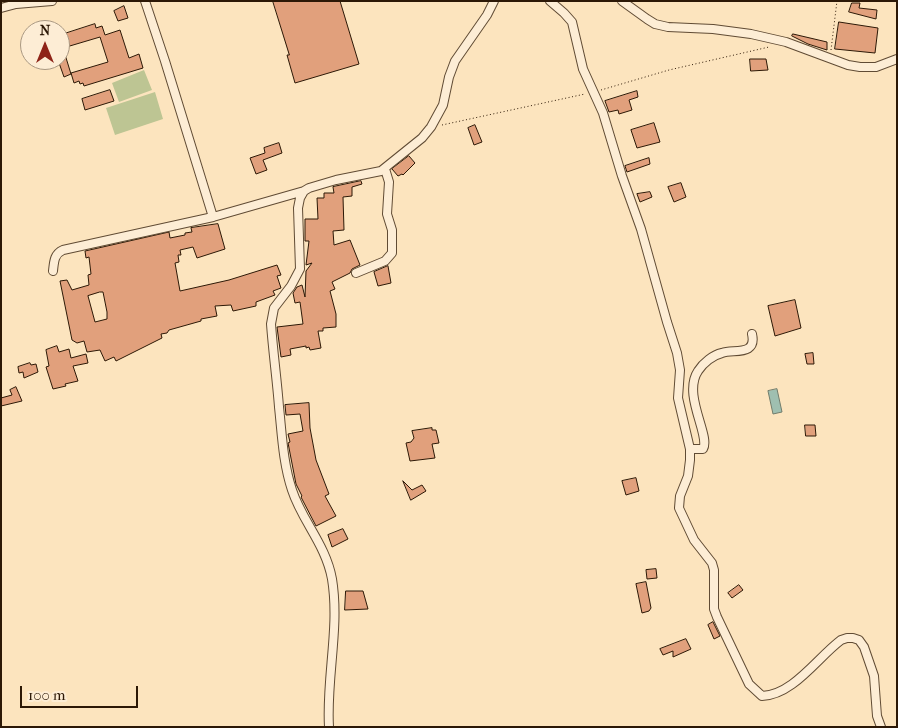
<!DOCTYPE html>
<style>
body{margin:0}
#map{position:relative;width:898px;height:728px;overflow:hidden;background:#fce4be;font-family:"IM FELL French Canon",serif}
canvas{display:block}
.frame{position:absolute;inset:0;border:2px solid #2c1806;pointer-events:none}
.north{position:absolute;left:20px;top:20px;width:50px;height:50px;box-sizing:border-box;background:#fdedd5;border:1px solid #a99882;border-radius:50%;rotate:0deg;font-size:14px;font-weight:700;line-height:20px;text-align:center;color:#2c1806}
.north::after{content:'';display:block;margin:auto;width:18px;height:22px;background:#8f2418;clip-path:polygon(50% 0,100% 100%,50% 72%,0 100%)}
.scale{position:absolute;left:20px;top:686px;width:118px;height:22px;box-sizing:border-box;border:2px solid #2c1806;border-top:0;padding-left:6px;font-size:15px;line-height:18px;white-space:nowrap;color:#2c1806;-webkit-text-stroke:4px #fdedd5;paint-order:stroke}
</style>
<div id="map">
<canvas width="898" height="728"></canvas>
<div class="frame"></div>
<div class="north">N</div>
<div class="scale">100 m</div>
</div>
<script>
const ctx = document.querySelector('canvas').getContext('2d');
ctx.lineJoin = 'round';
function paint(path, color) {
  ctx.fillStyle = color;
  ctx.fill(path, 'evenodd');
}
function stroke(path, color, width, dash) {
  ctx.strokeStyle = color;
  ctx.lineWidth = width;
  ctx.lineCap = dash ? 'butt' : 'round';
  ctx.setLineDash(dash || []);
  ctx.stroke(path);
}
paint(new Path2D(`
 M144,70l8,20 -33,12 -7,-19z
 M155,92l8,27 -48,16 -9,-27z`), '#bdc593');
const water = new Path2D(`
 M777,389l5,23 -9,2 -5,-23z`);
paint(water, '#9fbfb0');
stroke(water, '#717c6c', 1);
const building = new Path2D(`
 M273,1h67l19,63 -64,19 -8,-28h2z
 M852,3h8l-1,5 18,2 -1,9 -27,-7z
 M124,6l4,12 -10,3 -4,-10z
 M839,22l39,6 -3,25 -40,-4z
 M95,24l1,4 6,-2 3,9 15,-5 9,28 10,-4 4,14 -59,18 -1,-3 -3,1 -1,-3 -5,2 -3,-10 37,-11 -8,-25 -37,11 8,26 -7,3 -6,-17h2l1,-25z
 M793,34l34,8v8l-19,-6 -16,-8z
 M750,59h16l2,11 -17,1z
 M110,90l4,11 -29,9 -3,-11z
 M637,91l1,6 -9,3 3,10 -13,4 -1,-4 -9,2 -4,-11z
 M654,123l6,19 -23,6 -6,-18z
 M475,125l7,17 -8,3 -6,-17z
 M279,143l3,10 -19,7 4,10 -11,4 -6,-16 15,-5 -1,-5z
 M409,156l6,7 -12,12 -1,-1 -4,2 -6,-7z
 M649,158l1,6 -23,8 -2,-6z
 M361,181l1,3 -10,3v9l-9,1 1,33 -11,1 1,14 16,-5 10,25 -8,4 -2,4 -18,9 3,7 -5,2 6,23v13l-13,1v3h-5l3,17 -11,2 -1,-3 -3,1v-2l-16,3 1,6 -10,2 -4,-30 26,-3 -3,-22 -5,1 -2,-10 4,-6 5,-2 3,12 1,-26 6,-8 -6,2 3,-24h-4v-22h13l-1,-21h7v-5h10l-1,-6z
 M681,183l5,14 -12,5 -6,-15z
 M650,192l2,5 -12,5 -3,-8z
 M218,224l7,25 -28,9 -4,-11 -13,3 1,5h-3l1,7 -4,1 5,28 49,-11 48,-15 4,10 -4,1 4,12 -8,3 2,4 -19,7v4l-23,5 -2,-6 -16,1 2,10 -16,3v2l-32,9 -2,3 -6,1 1,4 -46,23 -2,-4 -9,4 -5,-11 -13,2 -3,-11 -7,2 -5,-3 -12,-59 7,-1 5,10 17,-5 -1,-10 3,-1 -2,-17 -3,1 -1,-7 84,-19 1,6 15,-3v-2l7,-1 -1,-4zM100,292h3l4,20v7l-12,3 -7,-26z
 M388,266l3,17 -13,3 -4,-14z
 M795,300l6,28 -26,8 -7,-30z
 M57,346l2,6 10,-3 2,9 15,-4 2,9 -15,3 5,15 -13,3 1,2 -13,3 -7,-22 3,-1 -3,-16z
 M813,353l1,11h-7l-2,-10z
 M30,363l1,2 5,-1 2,8 -14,6 -1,-6 -4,1 -1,-6z
 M16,387l6,14 -21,5v-8l11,-3 -2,-5z
 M309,403l1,25 6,32 13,34 -4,2 11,20 -20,10 -14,-27 -1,-2 1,-1 -6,-12 -7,-36 -1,-5 2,-1 -2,-8 15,-3 -3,-17 -14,1 -1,-10z
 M805,425h10l1,11h-10z
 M432,428v2h4l3,13 -7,1 3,14 -25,3 -4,-18 5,-1 3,-4 -2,-7z
 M636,478l3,13 -13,4 -4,-14z
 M403,481l9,9 10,-5 4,6 -15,9z
 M343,529l5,10 -16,8 -4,-12z
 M656,569l1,9 -10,1 -1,-9z
 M646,582l5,26 -2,3 -7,2 -6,-29z
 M739,585l4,5 -11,8 -4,-5z
 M346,591h17l5,18 -23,1z
 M713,622l7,14 -6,3 -6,-14z
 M686,639l5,10 -18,8v-6l-10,4 -3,-6z`);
paint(building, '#e1a07c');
stroke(building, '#2c1806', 1);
const minor = new Path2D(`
 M145,1l20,60 48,156 91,-26
 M550,1l14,12 8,9 11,47 20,44 19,63 19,53 26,93 10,31 3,17 -2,28 12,51v11l-2,16 -8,20 -1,12 15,32 18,23 2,7v39l3,8 32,67 13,12c31,-1 55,-38 79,-56l6,-2h6l6,2 5,7 10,29 3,40 4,11
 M622,1l25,18 8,5 13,3 45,2 38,5 35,8 62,23 12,2h16l21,-8
 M1,8l15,-4 36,-3
 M53,271c1,-9 1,-17 10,-21l150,-33
 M356,273l29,-12 7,-8v-23l-5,-16 2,-32 -4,-13
 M690,449h13c8,-13 -21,-54 -5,-78 5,-8 15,-16 24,-18 12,-4 35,3 30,-19
 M329,727c-3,-49 11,-99 3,-148 -6,-34 -30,-58 -40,-89 -9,-27 -10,-55 -13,-83 -2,-27 -6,-55 -8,-83l3,-16 17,-22 9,-17 -2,-61 2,-10 4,-7 5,-3 27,-8 45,-9 41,-33 9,-11 12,-22 6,-28 6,-16 32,-46 7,-14`);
stroke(minor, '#604b34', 10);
stroke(new Path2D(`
 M831,50l6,-49
 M601,90l68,-20 100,-23
 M442,125l143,-31`), '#2c1806', 1, [1, 2.5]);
stroke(minor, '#fdedd5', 8);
</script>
